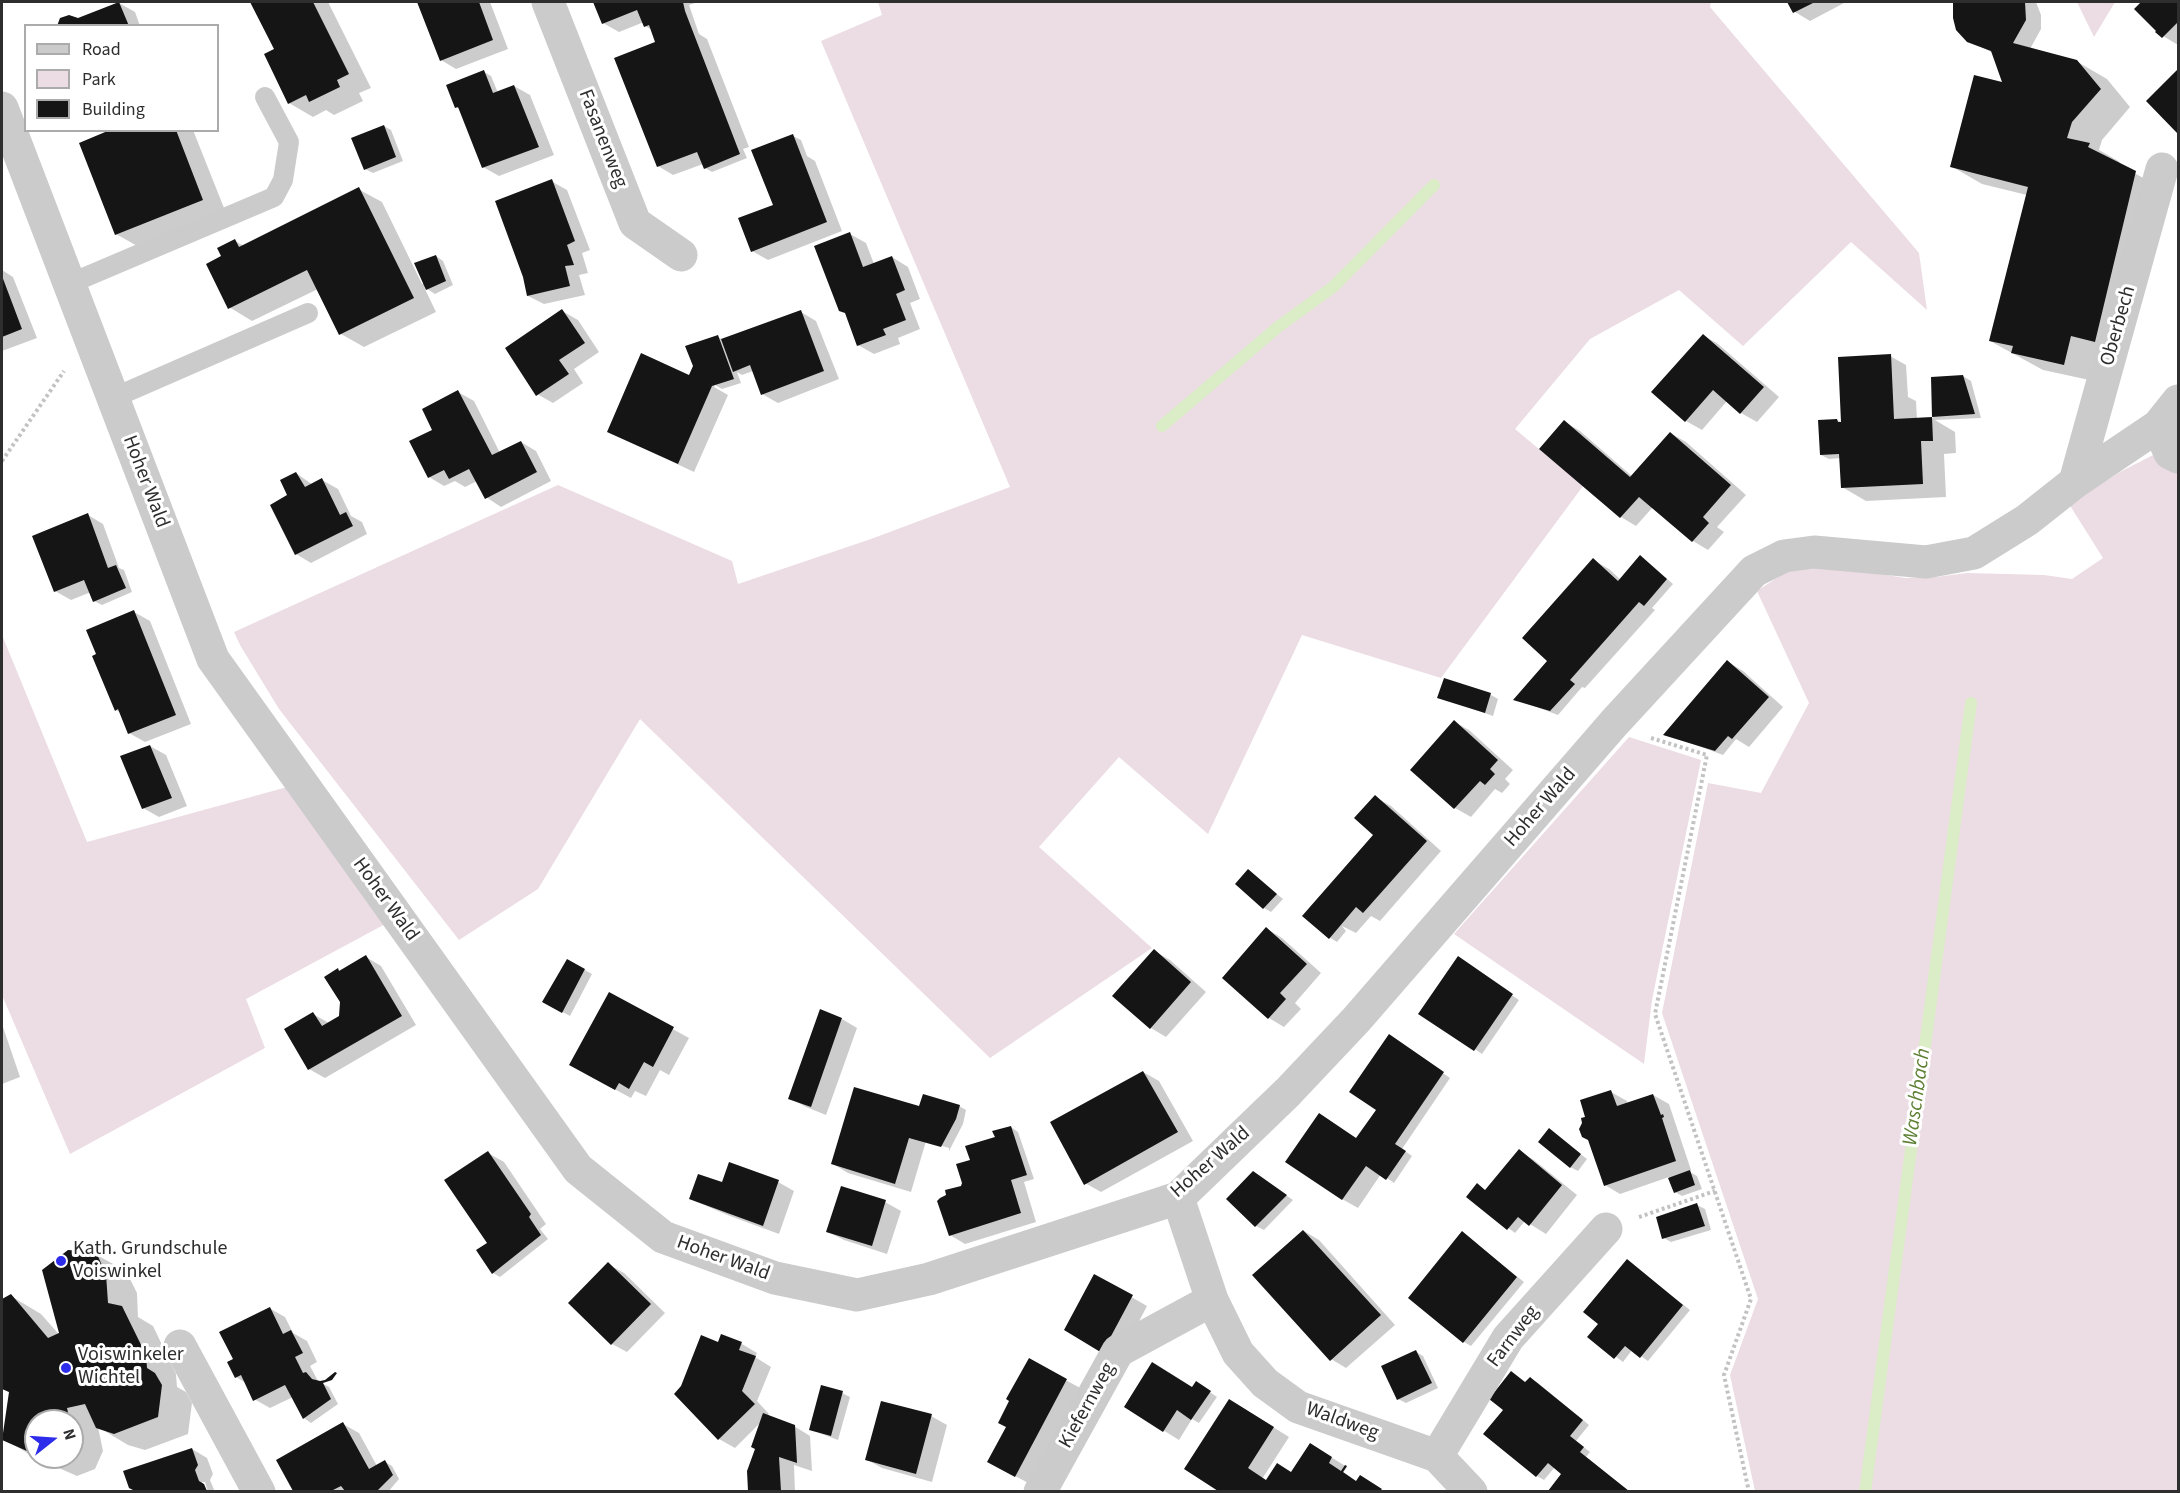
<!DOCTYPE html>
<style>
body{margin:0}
#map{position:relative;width:2180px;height:1493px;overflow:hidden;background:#fff;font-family:"Source Sans 3",sans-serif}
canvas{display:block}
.frame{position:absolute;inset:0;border:3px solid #2e2e2e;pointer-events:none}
.legend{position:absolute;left:24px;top:24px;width:195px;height:108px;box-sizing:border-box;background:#fff;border:2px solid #ababab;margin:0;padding:8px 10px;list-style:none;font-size:18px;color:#2e2e2e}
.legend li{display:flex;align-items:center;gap:12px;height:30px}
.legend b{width:30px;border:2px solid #ababab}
.north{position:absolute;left:24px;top:1409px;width:60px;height:60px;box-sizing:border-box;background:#fff;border:2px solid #ababab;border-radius:50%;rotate:73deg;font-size:16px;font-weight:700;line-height:24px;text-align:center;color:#2e2e2e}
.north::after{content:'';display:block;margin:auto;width:21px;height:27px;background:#2c2cea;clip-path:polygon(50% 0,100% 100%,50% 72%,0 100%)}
</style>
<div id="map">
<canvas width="2180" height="1493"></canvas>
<div class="frame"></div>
<ul class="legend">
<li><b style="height:8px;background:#cbcbcb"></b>Road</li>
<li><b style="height:16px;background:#ecdce3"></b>Park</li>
<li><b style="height:16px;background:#151515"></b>Building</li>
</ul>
<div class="north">N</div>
</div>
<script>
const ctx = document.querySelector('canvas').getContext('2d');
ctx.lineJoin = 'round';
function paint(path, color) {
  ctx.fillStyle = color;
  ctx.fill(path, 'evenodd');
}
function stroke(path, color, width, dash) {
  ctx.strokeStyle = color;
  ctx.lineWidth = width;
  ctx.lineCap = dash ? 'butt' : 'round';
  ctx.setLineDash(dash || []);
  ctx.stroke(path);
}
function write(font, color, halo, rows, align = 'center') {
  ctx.font = font + ' "Source Sans 3",sans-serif';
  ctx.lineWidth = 6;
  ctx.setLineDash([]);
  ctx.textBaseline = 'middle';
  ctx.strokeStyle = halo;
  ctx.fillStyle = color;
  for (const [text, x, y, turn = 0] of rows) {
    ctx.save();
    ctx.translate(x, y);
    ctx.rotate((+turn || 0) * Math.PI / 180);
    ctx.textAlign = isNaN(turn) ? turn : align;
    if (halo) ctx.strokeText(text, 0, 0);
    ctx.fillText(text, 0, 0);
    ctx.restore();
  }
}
paint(new Path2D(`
 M878,2h833l-1,5 209,246 8,57 -76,-68 -108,104 -64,-56 -89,49 -75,90 68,57 -142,192 -139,-43 -94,199 -89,-77 -80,90 113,101 -162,110 -350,-339 -102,170 -79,51 -180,-231 -39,-64 -6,-13 324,-147 174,76 6,23 133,-45 139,-52 -189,-446 61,-26z
 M2077,2h38l-21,35z
 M2155,454l23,10v1027h-423l-25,-116 28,-76 -96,-286 46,-230 53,10 48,-90 -52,-112 38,-25 30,-1 80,13 31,-1 31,-4 77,2 28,4 31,-21 -34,-54 51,-32z
 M2,635l85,207 204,-56 98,136 -143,77 19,49 -195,106 -68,-159z
 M1629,737l72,23 -49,240 -8,64 -190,-130z`), '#ecdce3');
paint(new Path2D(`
 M252,2h76l43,86 -12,5 4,8 -29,14 -8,-5 -13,7 -24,-14 -13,-53z
 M419,2h71l18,47 -52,20 -15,-9z
 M595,2h103l-9,3 10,29 8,5 42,108 -6,2 4,9 -35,14 -7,-4 -2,-4 -30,11 -15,-9 1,-124 -7,-12 -7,-4 -1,-4 -25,10 -16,-9z
 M1788,2h58l-36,19 -15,-9z
 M1955,2h81l5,13v14l-11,20 46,12 31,18 23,28 -28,33 -3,10 21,12 -2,2 47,26 -71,191 -51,-11 -53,-29 37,-146 -45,-11 -31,-18 54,-82 -12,-31 -25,-13 -15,-29z
 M2143,2h35v43l-15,-9 -27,-27z
 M119,3l16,9 5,14h-81z
 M2178,71v61l-30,-31z
 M484,72l7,4 7,17 16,-7 16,9 24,60 -55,21 -16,-9 -22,-57 -5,-3z
 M384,126l7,4 12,31 -30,12 -8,-4z
 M114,130h79l33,83 -87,34 -23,-13z
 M793,136l8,4 6,16 8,5 27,70 -74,29 -16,-9 23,-45z
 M551,181l16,9 23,60 -8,3 6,20 -9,2 6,20 -41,9 -16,-8z
 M358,189l24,13 40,82 3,-1 11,-27 7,5 10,24 -18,9 -11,-7 12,25 -72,35 -23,-13 -23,-45 -66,32 -23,-14 -6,-51 12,-15 9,5z
 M850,234l16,9 8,21 18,-7 16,10 12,32 -10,4 10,26 -22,9 2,6 -26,10 -16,-9z
 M2,270l11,7 24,61 -35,13z
 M562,311l16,9 21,32 -25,17 9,14 -30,20 -16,-9z
 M801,312l15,9 23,58 -61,24 -16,-9 -9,-23 -11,4 -5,-3 4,11 -19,6 -7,-4 -1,2 14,8 -34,77 -85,-40 81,-55 28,-40 5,3z
 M1703,335l15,9 61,53 -22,25 -16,-9 -14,-12 -25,29 -16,-9 -33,-29z
 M1890,356l16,9 2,32 8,4 1,18 16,-1 -1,-40 31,-2 8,5 10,37 -46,2 20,12 1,21 -12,1 2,43 -80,4 -24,-14 -1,-29 -12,1 -8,-4 16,-35 6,3z
 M458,392l16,9 26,52 21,-11 15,9 15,30 -50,26 -15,-10 -9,-16 -12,6 -10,-6 -11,5 -15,-9 5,-47z
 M1565,422l15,9 53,46 37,-44 16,9 60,53 -29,32 7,5 -16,18 -15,-9 -40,-34 -17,19 -15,-9z
 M296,473l17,12 9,-5 16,9 13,27 11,6 5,12 -56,29 -15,-9 -7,-58z
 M88,515l15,9 16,44 5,2 8,22 -30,13 -8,-4 -3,-9 -20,8 -16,-9z
 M1641,557l32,27 -21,24 3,2 -70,78 -3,-1 -24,28 -43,-16 34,-38 44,-101 16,9 12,11z
 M134,612l16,9 41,103 -46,18 -16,-9 -8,-20 -5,-3z
 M1728,662l15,9 40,36 -34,40 -13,-8 -13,16 -57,-21z
 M1445,680l46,15 7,4 -5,17 -54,-19z
 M1454,722l15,8 44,40 -8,9 5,5 -8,9 -7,-4 -24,28 -16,-9 -43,-38z
 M150,746l16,9 21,51 -28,11 -16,-9z
 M1375,797l16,9 50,45 -61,70 -9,-5 -15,17 -14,-7 4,5 -9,11 -8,-5 46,-102z
 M1248,871l35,28 -12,13 -7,-4z
 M1267,929l15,9 39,35 -26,30 6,6 -17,18 -15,-9z
 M1154,951l16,9 36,32 -40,45 -15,-9z
 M366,957l15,9 35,59 -91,53 -16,-9 4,-55 16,9 12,-7 -3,-46 3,1z
 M568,961l24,13 -22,42 -26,-14z
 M1465,963l54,37 -37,54 -61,-41z
 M609,994l80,44 -20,37 -9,-5 -14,26 -11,-5 -4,7 -45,-24z
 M842,1019l15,9 -31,87 -20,-8 -16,-9z
 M2,1024l18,53 -18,7z
 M1396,1041l54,37 -48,71 10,7 -18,27 -13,-9 -23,34 -16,-9 -23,-84 38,24 21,-30z
 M1143,1072l16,9 34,60 -92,51 -16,-9z
 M1611,1092l16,9 1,3 25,-9 16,9 22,66 -3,1 9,5 5,13 -20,7 -7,-4 -6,-15 -49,17 -15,-9z
 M959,1106l7,4 -3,14 -14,27v-3l-23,-7 -15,51 -63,-19 -15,-9 87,-56z
 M1011,1127l7,5 16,47 -10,3 12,40 -71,22 -15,-9 12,-47 9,-27z
 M1549,1130l38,29 -9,12 -8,-4z
 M1519,1151l15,9 43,35 -31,39 -21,-13 -10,12 -47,-36 10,-12 8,6z
 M488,1153l16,9 42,62 -6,5 8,10 -48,38 -7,-4 -3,-30z
 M1261,1178l32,22 -29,30 -8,-4z
 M778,1182l16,9 -15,43 -49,-18 -40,-17 32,-15z
 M885,1202l16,9 -14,43 -43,-14 -16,-8z
 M1697,1205l8,4 6,21 -40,12 -7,-4z
 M1304,1231l15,9 76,85 -49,43 -15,-9z
 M1469,1238l55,44 -53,64 -7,-4z
 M95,1254l31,17 11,22 1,24 15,9 23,48 1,13 9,5 6,11 -4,31 -43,16 -17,-5 -30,-18 5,24 -8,18 -18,7 -43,-19 -30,-18 6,-46 -8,-5v-88l9,-4 30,18 22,25zM36,1421h36v36h-36z
 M1627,1261l63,49 -42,51 -16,-11 -9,12 -34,-25 11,-14z
 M608,1264l16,9 41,40 -38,39 -15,-8z
 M1095,1276l52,30 -28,54 -53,-30z
 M269,1308l16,9 8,16 14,8 10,21 -7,4 8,15 11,6 9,17 -27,19 -7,-5 -11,-21 -23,11 -16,-9 -8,-16 -10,-6 -1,-17z
 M722,1336l20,8 15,9 -2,4 16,10 -14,34 12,13 -2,2 27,10 16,10 2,35 -18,-6 1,27h-46l-1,-21 9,-22 5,-28 -27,27 -16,-9 -1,-95z
 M1416,1352l7,4 15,32 -32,15 -8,-4z
 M1029,1360l53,29 -50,96 -28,-15 7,-70z
 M1512,1373l14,10 4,-4 8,4 51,42 -13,16 14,11 -4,5 43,35h-79l13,-18 -8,-7 -11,13 -7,-4 -32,-66z
 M1193,1388h11l13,9 -18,26 -7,-4 -13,21 -53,-33z
 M842,1393l8,4 -12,43 -27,-10z
 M1244,1409l45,28 -27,42 4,3 26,-8 34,-20 21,13 -4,6 14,9 19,4 9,6h-164l-35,-24z
 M931,1416l16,9 -15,57 -50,-14 -16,-9z
 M343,1424l16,9 18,33 8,-4 7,4 7,13 -11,13h-93l-17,-31z
 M192,1449l15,9 6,16 -3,6 5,12h-7l-3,-10h-3l3,10h-68z`), '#0003');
stroke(new Path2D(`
 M1162,426l116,-99 55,-40 101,-102
 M1865,1492l106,-789`), '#dbedc7', 12);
paint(new Path2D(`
 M119,2l10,24h-72l3,-8 9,-3 9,3z
 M250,2h63l36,72 -12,6 3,7 -31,15 -3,-7 -18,9 -24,-50 10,-5z
 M417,2h62l14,38 -53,21z
 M593,2h90l2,9 55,143 -36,15 -7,-17 -40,15 -43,-109 41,-16 -6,-17 -5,2 -7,-17 -35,14z
 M1787,2h28l-22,11z
 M1953,2h72l1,18 -13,23 64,17 24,29 -29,33 -5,16 23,5 -2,4 48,24 -41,171 -24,-6 -7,29 -53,-12 2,-7 -24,-5 39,-154 -78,-20 24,-92 28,7 -11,-31 -24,-9 -11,-12 -3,-12z
 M2141,2h37v20l-16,16 -7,-6 1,-1 -22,-22z
 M2178,69v65l-32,-33z
 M484,70l9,23 21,-8 25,62 -57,21 -24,-61 -3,1 -9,-23z
 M384,125l12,32 -32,13 -13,-32z
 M110,130h66l27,70 -88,35 -36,-92z
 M793,134l34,88 -76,30 -13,-34 35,-13 -22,-55z
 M552,179l23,62 -8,4 7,20 -9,1 5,20 -43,10 -4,-19 -28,-76z
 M359,187l55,111 -75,37 -32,-65 -79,39 -22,-45 15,-8 -4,-8 18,-9 4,8z
 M850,232l13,35 29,-11 13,34 -9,4 10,26 -23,9 3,6 -29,11 -12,-33 -6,-2 -25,-65z
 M436,255l10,26 -20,9 -12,-27z
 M2,276l20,53 -20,8z
 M562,309l23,34 -26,17 10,14 -33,22 -31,-48z
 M801,310l23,61 -63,24 -11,-30 -17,7 -12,-33z
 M1703,334l61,53 -24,27 -27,-24 -28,32 -34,-30z
 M718,335l16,44 -22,7 -34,78 -71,-32 34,-79 48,22 4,-9 -8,-20z
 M1891,354l3,65 38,-2 1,24h-12l2,43 -82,4 -2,-34 -19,1 -2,-35 19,-1 1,3h3l-3,-65z
 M1963,375l12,39 -43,3 -1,-40z
 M458,390l34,65 29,-14 16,31 -52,27 -16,-30 -20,10 -5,-9 -16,8 -19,-37 23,-11 -10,-21z
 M1564,420l66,57 40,-45 61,53 -28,32 6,6 -17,19 -53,-45 -19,21 -81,-69z
 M296,472l9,15 17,-9 18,37 6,-3 7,14 -58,29 -25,-50 17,-10 -7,-15z
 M88,513l20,55 8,-3 10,23 -33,14 -9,-22 -30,12 -22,-56z
 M1640,555l27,24 -23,27 -5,-4 -69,78 5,4 -25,27 -37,-11 34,-39 -25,-23 71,-80 25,23z
 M134,610l42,105 -48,19 -10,-25 -3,2 -23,-55 4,-2 -10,-24z
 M1727,660l42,37 -37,42 -4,-3 -13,15 -52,-16z
 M1444,678l47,15 -6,20 -48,-15z
 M1454,720l44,40 -8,9 5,5 -10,11 -5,-4 -26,28 -44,-39z
 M150,745l22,53 -30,11 -22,-53z
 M1375,795l52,46 -64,72 -7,-6 -27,32 -27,-23 71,-81 -19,-17z
 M1248,869l29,25 -14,15 -28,-25z
 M1266,927l41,37 -27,29 6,6 -18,20 -46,-41z
 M1154,949l37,33 -41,47 -38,-33z
 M366,955l36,61 -94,54 -24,-41 29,-17 9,14 17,-10 1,-14 -16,-25 14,-9 1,3z
 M1458,956l55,38 -39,57 -56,-37z
 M567,959l18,10 -23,44 -20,-11z
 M609,992l65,35 -21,40 -9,-5 -15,27 -10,-6 -4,7 -46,-25z
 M820,1009l22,9 -31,89 -23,-8z
 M1389,1034l55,38 -49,72 11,7 -20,29 -20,-14 -24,34 -57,-38 34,-49 37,25 20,-28 -27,-18z
 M1143,1071l35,61 -94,53 -34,-63z
 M854,1087l65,19 4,-12 37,11 -4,14 -15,28 -32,-9 -14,46 -64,-20z
 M1611,1090l6,16 36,-12 8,21 2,-1 1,3 -2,1 14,43 -72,25 -16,-46 -6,-3 -3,-8 3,-6 -1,-5 4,-1 -5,-17z
 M1011,1126l16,49 -16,5 10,33 -72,23 -12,-35 3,-3 6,-3 -1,-5 16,-4 1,-3 -6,-19 14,-4 -5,-14 30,-9 -3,-6z
 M1549,1128l32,26 -11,14 -32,-26z
 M1519,1149l43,36 -33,41 -11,-9 -11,13 -41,-33 11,-14 8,7z
 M488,1151l43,63 -2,3 12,18 -49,39 -16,-24 11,-7 -43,-63z
 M729,1162l50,18 -16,46 -74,-27 9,-25 24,8z
 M1690,1170l5,15 -21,8 -6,-15z
 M1253,1171l34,24 -32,32 -29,-28z
 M841,1186l45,14 -14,46 -46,-14z
 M1697,1203l8,23 -43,13 -6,-22z
 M1303,1230l78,85 -51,46 -78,-86z
 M1462,1231l55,46 -54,66 -55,-45z
 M68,1250l28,2 10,22 2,29 14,3 24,49 1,13 8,5 7,12 -4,32 -44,17 -18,-6 -11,-24 -18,4 3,13h-34v34l-34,-15 7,-48 -7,-3v-90l9,-5 37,44 11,-5 -17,-63z
 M1627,1259l56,46 -43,53 -15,-12 -11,13 -27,-22 11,-13 -15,-12z
 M608,1262l43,42 -40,41 -43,-42z
 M1094,1274l39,21 -31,58 -38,-23z
 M270,1307l13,27 8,-4 12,23 -8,4 8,16 3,-1 6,7 8,2 5,-1 10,-8 2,1 -5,7 -9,3 8,16 -28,20 -18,-34 -32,16 -12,-26 -6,3 -8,-16 6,-3 -14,-27z
 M721,1334l21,8 -3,8 17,6 -14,35 13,13 -37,36 -44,-46 7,-8 20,-51 17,7z
 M1416,1350l16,33 -35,17 -16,-34z
 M1029,1358l38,21 -52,98 -28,-15 19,-35 -8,-4 11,-22 -3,-2z
 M1152,1362l40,25 4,-6 15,10 -20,29 -14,-10 -14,22 -39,-25z
 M1511,1371l14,11 5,-5 53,43 -13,16 14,11 -4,5 49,39h-81l13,-17 -13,-11 -12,14 -53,-43 20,-24 -14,-11z
 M821,1385l22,6 -12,45 -22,-6z
 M1229,1399l45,28 -26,41 18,12 11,-17 14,9 19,-29 22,14 -3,6 12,8 4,-6 2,1 -4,6 13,9 4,-6 22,14 -2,2h-162l-34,-22z
 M881,1401l51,13 -16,60 -51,-14z
 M763,1413l32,12 2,38 -18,-6 2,34h-33l-1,-20 8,-22 -4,-2z
 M343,1422l26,47 16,-9 8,15 -16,16h-32l-4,-5 -10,5h-38l-17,-31z
 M192,1448l6,17 -3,5 4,11 5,3 3,7h-72l-6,-3 -6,-17z`), '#151515');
stroke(new Path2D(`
 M2,461l62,-90
 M1651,738l56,17 -52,259 96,285 -27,76 25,117
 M1639,1217l76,-26`), '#c2c2c2', 4, [3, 3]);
stroke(new Path2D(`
 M69,284l205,-87 9,-17 6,-38 -24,-45
 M113,398l195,-85`), '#cbcbcb', 20);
stroke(new Path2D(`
 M548,2l87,221 46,32
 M2,108l211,551 365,510 85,68 112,41 82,17 72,-16 249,-81 110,-106 68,-72 258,-297 140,-152 30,-15 30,-4 112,10 48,-9 53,-33 48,-38 83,-56 20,-25
 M2158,426l12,27 8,4
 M2075,482l87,-313
 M1178,1198l34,102 26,53 27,30 33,24 139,49 34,36
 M180,1346l79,146
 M1437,1456l71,-118 98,-109
 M1040,1492l78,-141 94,-51`), '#cbcbcb', 33);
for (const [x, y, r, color] of [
 [61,1261,6,"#2c2cea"],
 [66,1368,6,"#2c2cea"]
]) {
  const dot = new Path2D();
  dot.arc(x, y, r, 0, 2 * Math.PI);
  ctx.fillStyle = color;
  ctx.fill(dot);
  stroke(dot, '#fff', 2);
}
write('20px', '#2e2e2e', '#fff', [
 ["Fasanenweg",602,139,69],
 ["Oberbech",2119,326,-74],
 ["Hoher Wald",145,482,69],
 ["Hoher Wald",1541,808,-49],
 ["Hoher Wald",385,900,54],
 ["Hoher Wald",1211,1163,-41],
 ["Hoher Wald",723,1259,20],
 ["Farnweg",1514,1337,-53],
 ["Kiefernweg",1088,1406,-61],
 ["Waldweg",1342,1422,20]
]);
write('20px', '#2e2e2e', '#fff', [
 ["Kath. Grundschule",73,1250],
 ["Voiswinkel",73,1273],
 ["Voiswinkeler",78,1356],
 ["Wichtel",78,1379]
], 'left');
write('italic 21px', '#5d8034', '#fff', [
 ["Waschbach",1918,1097,-82]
]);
</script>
